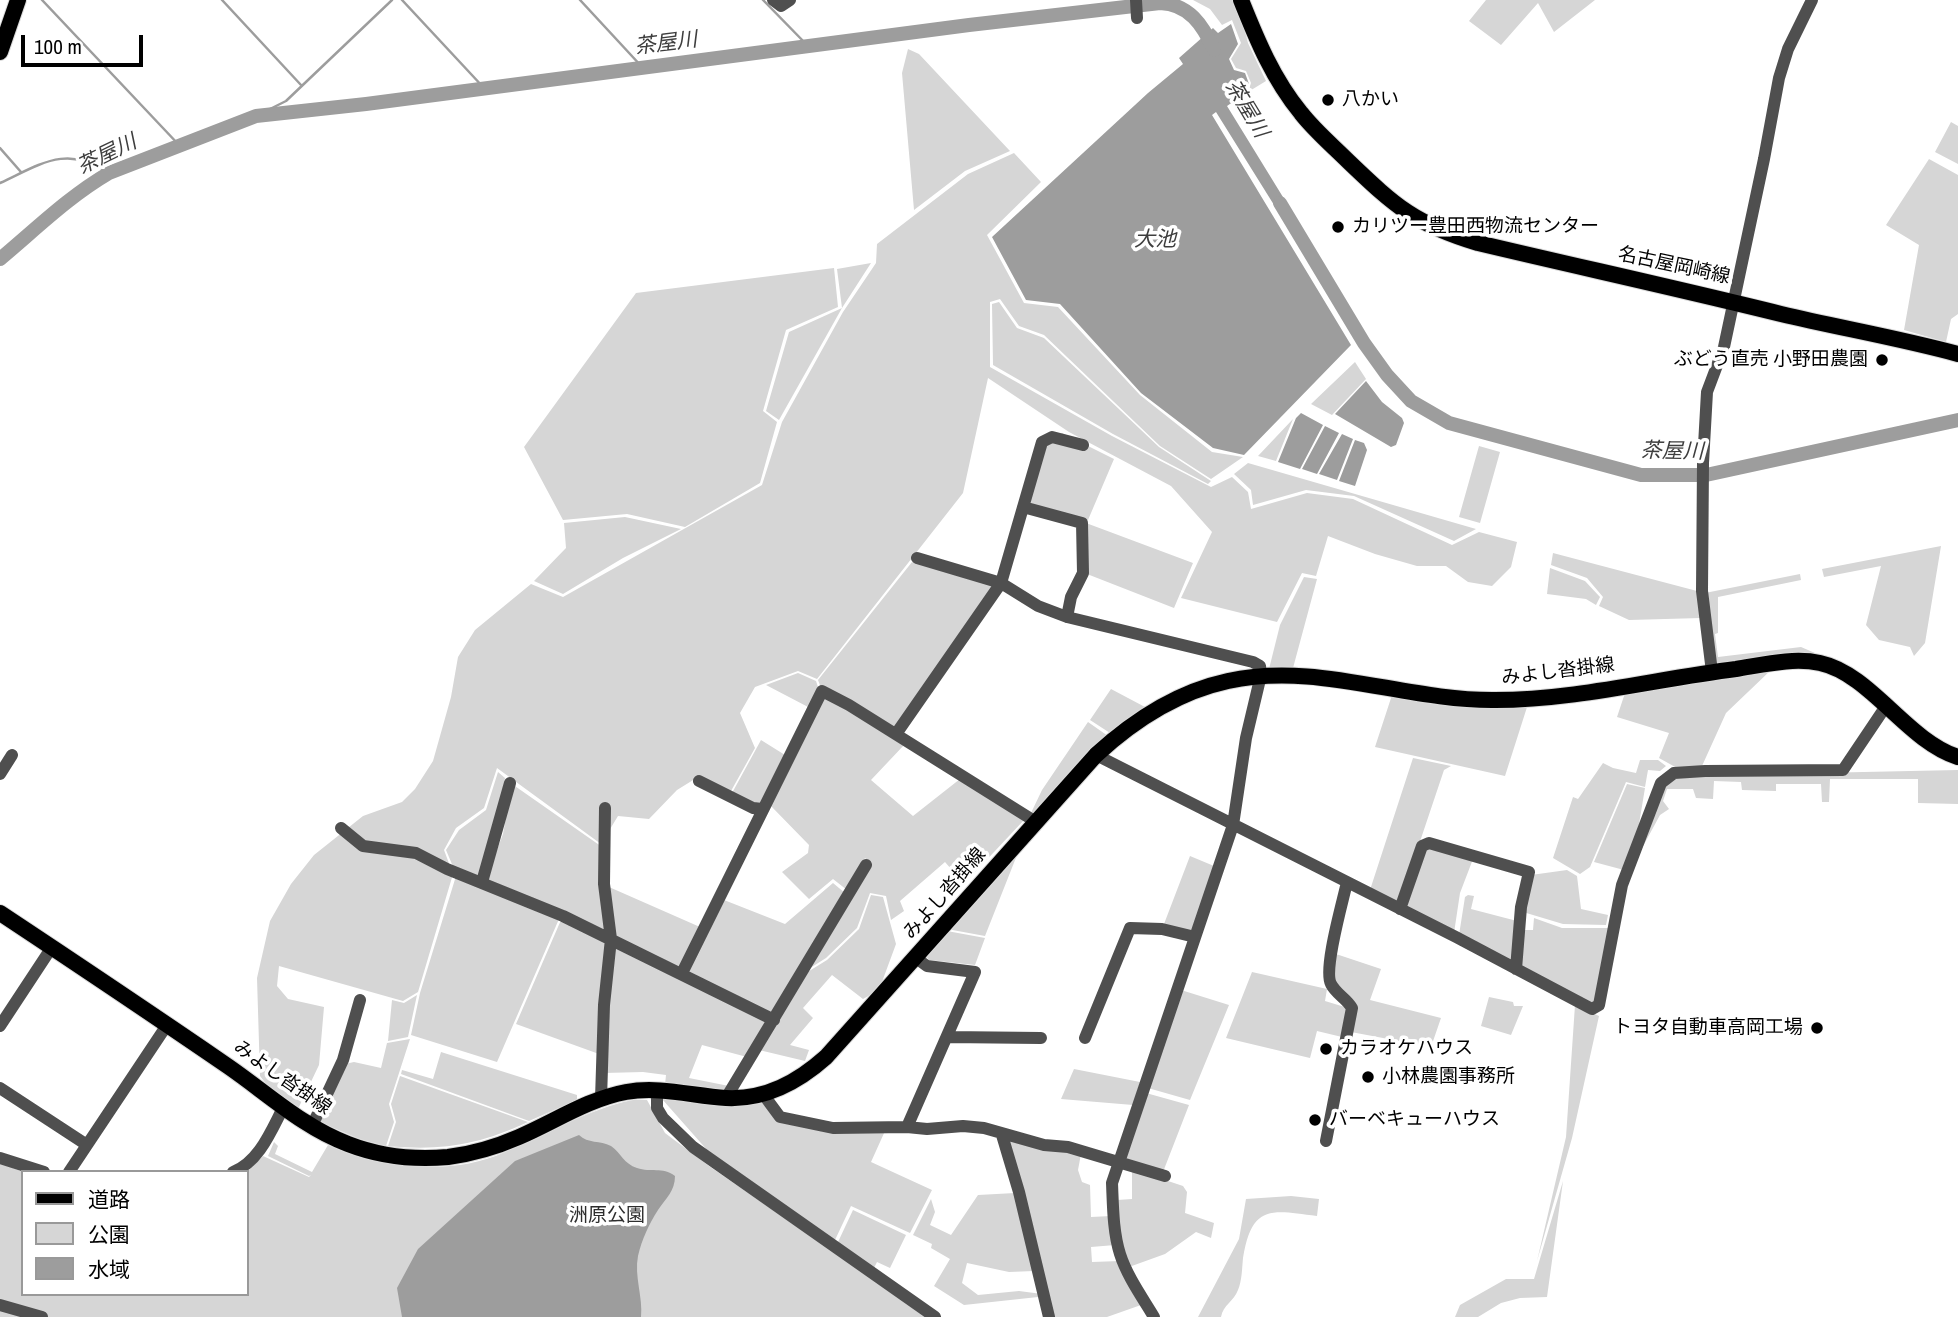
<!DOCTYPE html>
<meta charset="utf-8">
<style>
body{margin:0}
#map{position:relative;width:1958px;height:1317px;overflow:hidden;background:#fff;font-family:"Archivo Narrow","Noto Sans JP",sans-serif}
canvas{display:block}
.legend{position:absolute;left:21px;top:1170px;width:228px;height:126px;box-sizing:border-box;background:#fff;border:2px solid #999;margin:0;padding:9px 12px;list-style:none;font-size:21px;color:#000}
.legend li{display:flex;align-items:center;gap:14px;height:35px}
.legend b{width:35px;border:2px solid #999}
.scale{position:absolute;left:21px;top:35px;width:122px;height:32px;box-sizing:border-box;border:4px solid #000;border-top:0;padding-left:9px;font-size:21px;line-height:24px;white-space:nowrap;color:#000;-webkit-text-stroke:5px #fff;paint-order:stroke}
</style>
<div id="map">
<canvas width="1958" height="1317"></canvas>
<ul class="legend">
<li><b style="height:9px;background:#000"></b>道路</li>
<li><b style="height:19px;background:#d6d6d6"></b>公園</li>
<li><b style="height:19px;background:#9d9d9d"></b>水域</li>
</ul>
<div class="scale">100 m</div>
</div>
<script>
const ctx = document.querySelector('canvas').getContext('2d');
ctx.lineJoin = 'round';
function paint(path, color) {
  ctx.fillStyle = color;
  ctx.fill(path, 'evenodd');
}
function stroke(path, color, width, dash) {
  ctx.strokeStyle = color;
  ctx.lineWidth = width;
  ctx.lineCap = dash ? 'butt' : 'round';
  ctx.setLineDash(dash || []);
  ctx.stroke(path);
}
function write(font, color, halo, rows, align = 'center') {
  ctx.font = font + ' "Archivo Narrow","Noto Sans JP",sans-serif';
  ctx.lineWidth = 7;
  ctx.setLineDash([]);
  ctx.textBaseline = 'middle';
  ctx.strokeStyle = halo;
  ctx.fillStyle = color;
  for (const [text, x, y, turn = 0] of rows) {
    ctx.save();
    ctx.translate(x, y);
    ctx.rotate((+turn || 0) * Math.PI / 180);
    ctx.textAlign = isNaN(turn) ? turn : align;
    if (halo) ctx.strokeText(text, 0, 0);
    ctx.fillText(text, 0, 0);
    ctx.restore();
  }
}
paint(new Path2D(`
 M1193,0h44l11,43 18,38 -18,11 3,-9 -5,-12 -10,-3 -5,-9 10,-16 -9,-23 -10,5 -12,-16z
 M1486,0h109l-41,32 -16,-29 -37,42 -32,-24z
 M908,49l11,5 91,97 -45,20 -51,39 -12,-137z
 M1951,122l7,4v38l-23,-12z
 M1014,153l27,29 -54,53 37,68 34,4 82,88 72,57 31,5 -32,22 -51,-33 -116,-111 -25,-9 -19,-27 -10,3v65l122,69 99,51 21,-10 16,15 3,17 56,-16 46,6 99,46 27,-13 38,10 -6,25 -19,19 -24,-4 -22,-16h-29l-42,-12 -47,-18 -12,40 -14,-3 -25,49 -96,-24 31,-66 -41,-46 -102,-54 -81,-54 -25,115 -146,186 -19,-8 -43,16 -15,26 15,35 -24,43 -33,-14 -21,13 -28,29 -31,-3 -17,28 -104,-76 -13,40 -28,20 -12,22 9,24 -35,118 -15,9 -124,-35 -2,20 11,13 36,8 -5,58 -21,44 -28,-20 -10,-13 -3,-98 13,-57 21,-37 23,-29 49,-39 39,-14 13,-13 18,-28 18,-64 7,-40 17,-27 56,-46 32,13 199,-112 20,-63 61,-110 33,-49 1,-19 91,-70z
 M1929,159l29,16v139l-7,5 -5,23 -42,-12 15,-85 -33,-20z
 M871,263l-29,45 -63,112 -13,-9 23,-79 53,-24 -5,-39z
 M834,268l4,39 -52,23 -23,81 14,11 -17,61 -75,44 -58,-13 -64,6 -39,-73 112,-154z
 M999,302l18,26 27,10 115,109 52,34 -3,3 -95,-50 -120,-69 -1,-61z
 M1355,362l11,17 -34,36 -21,-11z
 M1293,419l-17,42 -18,-5z
 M1062,433l52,26 -26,61 -62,-16 19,-60z
 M1479,446l21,6 -20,71 -21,-6z
 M1248,463l228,66 -22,12 -100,-45 -48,-6 -53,15 -2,-15 -17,-16z
 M625,517l56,12 -58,29 -60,36 -29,-13 32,-33 -2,-25z
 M1086,523l107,40 -19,45 -87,-34z
 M1941,546l-16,97 -11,13 -4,-9 -31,-7 -13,-15 15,-59 -57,11 -2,-8z
 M1553,553l144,38 4,27 -72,2 -30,-14 4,-9 -16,-19 -36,-13z
 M912,562l83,23 -100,144 -74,-41 -3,-8z
 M1550,568l35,13 15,16 -4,8 -10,-6 -39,-5z
 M1800,574l1,6 -83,17v36l-3,1 3,23 83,-10 14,6 -1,5 -99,9 -10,-74z
 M1304,577l13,2 -24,89 -24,1 11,-44z
 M1771,670l-45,43 -24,53 -25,2 -18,-10 10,-25 -52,-16 9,-27z
 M798,673l18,8 3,9 -9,18 -44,-23z
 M1111,689l34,18 -35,26 -20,-13z
 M1392,695l78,12 58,-3 -23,72 -130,-29z
 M823,696l82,48 -34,36 42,36 47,-37 65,40 -61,65 -19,-22 -45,39 4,10 -13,9 -5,-24 -16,-3 -13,35 -31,30 -19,12 64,-106 -6,-6 -18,32 -14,-11 -24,20 -27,-27 26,-19 1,-8 -39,-40z
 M1088,722l20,14 -73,79 -4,-2 11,-23z
 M761,740l24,15 -24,51 -29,-13z
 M1413,758l38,8 -7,4 -45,134 -29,-14z
 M1640,760h18l8,6 -6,5 -12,-1 -3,17 -19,-5 -36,85 -10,7 -27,-16 20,-61 5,2 25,-36 10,5 23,5z
 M1958,770v34l-40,-1v-24h-88l-1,23h-7l-1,-18h-45v7l-34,-1 -1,-8 -27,-1 -1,18 -17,-1 -3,-9h-26l-4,12 6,8 -9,6 -19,35 21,-66 13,-8z
 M498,772l7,6 -8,41 -17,59 -26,-9 -8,-19 13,-20 27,-20z
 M512,784l93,65 3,86 -123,-54 18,-47z
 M1627,784l18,4 -9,54 -12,28 -30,-8z
 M1021,845l-36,91 -38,-7z
 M1429,846l44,13 -13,34 -6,40 -51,-26 21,-58z
 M1190,856l24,10 -21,66 -29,-8z
 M1567,870l10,6 4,33 27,6 -2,10 -43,-1 -40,-12 8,-37z
 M456,876l103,43 -62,143 -86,-27 9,-42z
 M833,883l12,10 -73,122 -84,-44 36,-71 61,24z
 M609,887l91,40 -20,41 -65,-31z
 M871,895l12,2 13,47 -17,46 -16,9 -31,-24 -29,33 10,10 -23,27 19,5 -4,11 -46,-11 47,-77 21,-13 32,-31z
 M1468,895l6,1 -3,13 46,12 -4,43 -54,-29 6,-38z
 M1534,918l28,10h48l-14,75 -4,1 -72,-38 3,-36h10z
 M561,920l47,21 -9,113 -83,-30z
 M947,931l38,7 -10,27 -46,-5 -3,-4z
 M614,945l155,76 -22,36 -45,-12 -13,33 40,8 -4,7 -60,-8 1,-10 -23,-3 -39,1z
 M1336,954l45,15 -11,31 71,18 -10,29 -80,-15 5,-23 -24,-29z
 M1252,972l75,17 -2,12 23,7 -6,29 -25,-6 -7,27 -84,-20z
 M1181,990l48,15 -39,95 -42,-12z
 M417,995l-9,42 -20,4 4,-41 12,3z
 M1489,997l24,5 1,4h9l-12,29 -30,-9z
 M1575,1005l24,11 -27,122 -35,123 29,-124z
 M410,1039l-21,65 5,18 -8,24 -24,-6 -45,-19 28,-57 9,-2 27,6 6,-25z
 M441,1052l136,43v5l-48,21 -128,-47 1,-4 31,9z
 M1074,1069l66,13 -7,23 -72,-6z
 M400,1076l128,46c-49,23 -87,29 -140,24l8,-24 -5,-18z
 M1146,1093l43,12 -26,67 -41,-12z
 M662,1099l100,4 16,16 107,12 -14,31 61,28 -22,43 -59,-27 -16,34 -127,-89z
 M633,1100h14l18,33 44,33 219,151h-928v-154l23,9v122h224v-122l16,-16 46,21 2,-2 -2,1 -41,-20 6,-14 4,4 -3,8 37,18 16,-27c54,23 122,32 177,7 42,-18 83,-43 128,-52z
 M1007,1139l74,15 -3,16 4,12 8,3 1,32 20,-1 4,29 -24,2 1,15 28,-1 21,44 -34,12h-54z
 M1132,1169l51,17 4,6 -2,21 29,10 -3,15 -15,-6 -31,22 -36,13 -6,-14 -6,-53 15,-1z
 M1563,1181l-16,116 -27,1 -19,5 -23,14h-23l5,-12 46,-26h28z
 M1015,1193l19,78 -25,1 -42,-9 -5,20 16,12 41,-4 23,3 -4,3 -74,8 -30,-19 16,-27 -19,-11 1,-4 -19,-9 18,-36 4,13 -5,13 21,10 27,-40z
 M1291,1196l28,3 -2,17c-46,-6 -65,-12 -74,42 -1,10 -1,23 -5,32 -4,11 -15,15 -17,27h-23l41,-78 7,-40z
 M853,1210l53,25 -16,33 -13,-6 -3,6 -36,-26z`), '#d6d6d6');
paint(new Path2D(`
 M1231,24l7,20 -9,15 5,11 11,3 4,11 -3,9 -19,13 67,109 -10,6 -68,-109 -4,3 139,230 -107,110 -31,-7 -72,-55 -81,-89 -34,-4 -34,-63 156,-144 35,-29 -4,-6 34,-30 5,5z
 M1366,381l16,21 20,16 2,5 -8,22 -5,2 -56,-33z
 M1301,413l22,12 -23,44 -22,-7 18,-44z
 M1325,426l14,7 -22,41 -15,-5z
 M1342,434l11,5 -16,41 -18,-6z
 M1355,440l9,3 3,7 -12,36 -16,-5z
 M579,1135c9,9 21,5 32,11 10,7 13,18 26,22 14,5 25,-2 38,8 0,15 -9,22 -17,34 -9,14 -16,29 -20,46 -4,20 5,41 3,61h-239l-5,-29 21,-39 97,-88z`), '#9d9d9d');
stroke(new Path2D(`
 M42,0l137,145
 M222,0l79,85
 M402,0l82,88
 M580,0l63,68
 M763,0l45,46
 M256,116l30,-15 106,-101
 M0,148l21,24
 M0,183c41,-19 67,-39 109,-10`), '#9d9d9d', 2.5);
stroke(new Path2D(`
 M1280,203l84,140 23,32 24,26 38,22 192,52h65l252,-55
 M0,259c36,-30 68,-62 109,-86l147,-57 110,-12 603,-79 191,-22c29,1 43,22 54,47`), '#9d9d9d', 14);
const major = new Path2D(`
 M1241,0c16,40 32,79 60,113 14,18 32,33 48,49 47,45 66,62 129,81 101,24 202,46 303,71 59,14 118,24 177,40
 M0,52l18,-52
 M0,913c77,51 153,102 229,154 39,27 74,60 119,77 31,12 67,16 100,13 24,-3 48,-10 71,-20 35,-15 69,-38 107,-45 34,-6 67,4 100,6 40,2 72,-16 100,-41l270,-302c38,-35 81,-63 132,-74 89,-20 177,20 267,19 80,0 161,-21 241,-31 26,-4 57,-12 84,-6 51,11 87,78 138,94`);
stroke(major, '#dbdbdb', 18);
stroke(new Path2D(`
 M773,0l8,6 9,-6
 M1136,0l1,18
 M1023,507l59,16 1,50 -12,24 -4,20
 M917,558l84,25 37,23 29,11 186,45 7,4 1,9 -15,63 -13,87 -121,358c1,23 1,49 8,71 7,22 22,43 34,63
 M1712,672l-10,-81 1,-128 4,-71 17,-45 40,-188 15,-81 9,-29 24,-49
 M896,734l105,-151 41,-141 10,-5 31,8
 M1096,755l360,182 136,72 7,-4 23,-120 39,-102 13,-10 31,-2 138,-1 43,-64
 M0,774l12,-19
 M699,781l54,27 9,1
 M341,828l22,18 53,7 31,16 116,47 211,104
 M482,882l28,-99
 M1400,909l22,-63 7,-3 100,29 -8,35 -5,62
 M682,973l140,-282 27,14 187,117
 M0,1026l52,-79
 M947,1037l94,1
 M1085,1038l45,-110 32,1 33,8
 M0,1088l87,57
 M657,1091v17l6,10 30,29 242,170
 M763,1094l17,23 53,11 74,-1 20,2 36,-3 21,2 60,17 24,2 20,6 77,23
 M726,1098l140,-233
 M601,1099l3,-94 7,-66 -7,-55 1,-76
 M312,1126l31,-66 17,-60
 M907,1127l68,-155 -48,-6 -11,-8
 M1002,1135l17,57 30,125
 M1326,1141l26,-133c-6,-10 -16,-14 -21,-24 -8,-15 12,-83 16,-102
 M0,1158l44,14
 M69,1172l98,-147
 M233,1172c26,-10 38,-41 50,-64
 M0,1305l42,12`), '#4f4f4f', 12);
stroke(major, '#000', 16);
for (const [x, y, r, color] of [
 [1328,100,7,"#000"],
 [1338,227,7,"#000"],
 [1882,360,7,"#000"],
 [1817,1028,7,"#000"],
 [1326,1049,7,"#000"],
 [1368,1077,7,"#000"],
 [1315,1120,7,"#000"]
]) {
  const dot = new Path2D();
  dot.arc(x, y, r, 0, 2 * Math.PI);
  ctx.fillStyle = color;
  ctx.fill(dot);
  stroke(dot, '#fff', 2.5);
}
write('19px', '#000', '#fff', [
 ["八かい",1342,100],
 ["カリツー豊田西物流センター",1352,227],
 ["ぶどう直売 小野田農園",1868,360,"right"],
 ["トヨタ自動車高岡工場",1803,1028,"right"],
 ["カラオケハウス",1340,1049],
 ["小林農園事務所",1382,1077],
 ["バーベキューハウス",1329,1120]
], 'left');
write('19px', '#000', '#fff', [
 ["名古屋岡崎線",1674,266,12],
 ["みよし沓掛線",1558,672,-7],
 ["みよし沓掛線",945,894,-49],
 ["みよし沓掛線",282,1078,35]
]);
write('19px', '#2d2d2d', '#fff', [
 ["洲原公園",607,1216]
]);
write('italic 21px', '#3e3e3e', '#fff', [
 ["茶屋川",666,44,-7],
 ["茶屋川",1246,109,59],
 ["茶屋川",107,155,-26],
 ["大池",1155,240],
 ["茶屋川",1672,452,1]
]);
</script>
